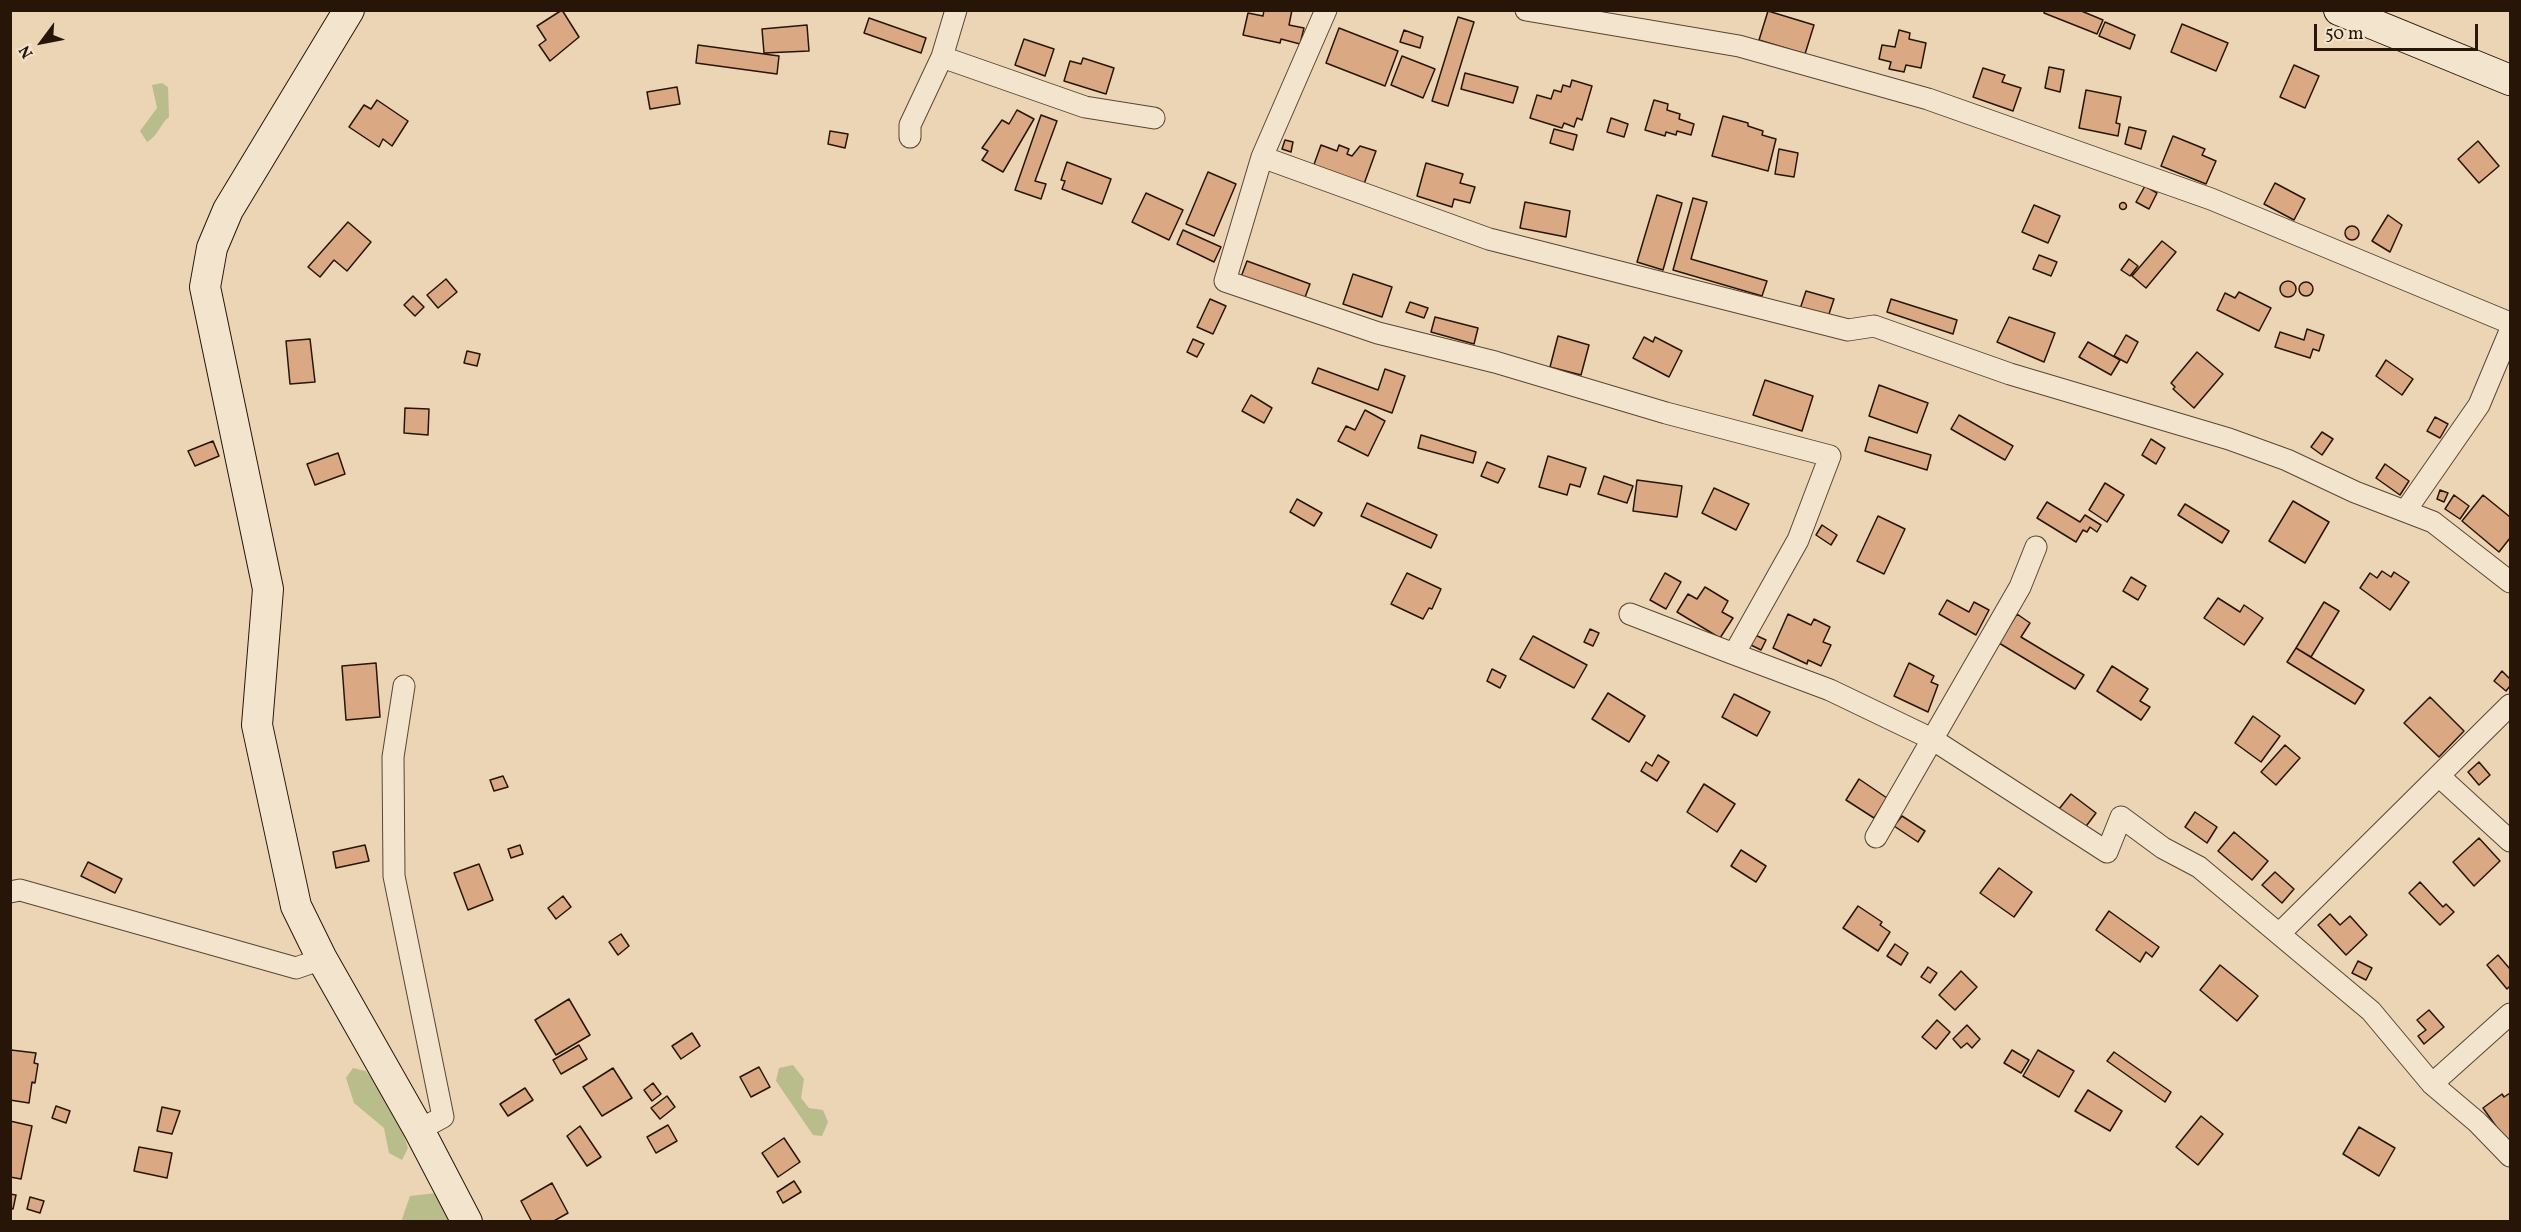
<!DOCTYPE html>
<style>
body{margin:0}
#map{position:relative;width:2521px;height:1232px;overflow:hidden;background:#ecd5b4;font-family:Vollkorn,serif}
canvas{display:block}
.frame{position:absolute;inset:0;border:12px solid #271608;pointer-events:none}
.north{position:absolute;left:12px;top:12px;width:60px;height:60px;-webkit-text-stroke:4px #f3e4ce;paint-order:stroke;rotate:238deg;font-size:16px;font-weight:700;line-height:24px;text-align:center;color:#271608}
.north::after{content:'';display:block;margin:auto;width:21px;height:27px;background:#271608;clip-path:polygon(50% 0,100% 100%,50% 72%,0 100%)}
.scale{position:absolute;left:2314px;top:24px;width:164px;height:27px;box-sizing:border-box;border:3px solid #271608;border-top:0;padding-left:8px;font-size:18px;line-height:21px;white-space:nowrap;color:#271608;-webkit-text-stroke:4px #f3e4ce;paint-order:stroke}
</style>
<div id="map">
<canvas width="2521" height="1232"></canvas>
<div class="frame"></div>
<div class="north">N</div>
<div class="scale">50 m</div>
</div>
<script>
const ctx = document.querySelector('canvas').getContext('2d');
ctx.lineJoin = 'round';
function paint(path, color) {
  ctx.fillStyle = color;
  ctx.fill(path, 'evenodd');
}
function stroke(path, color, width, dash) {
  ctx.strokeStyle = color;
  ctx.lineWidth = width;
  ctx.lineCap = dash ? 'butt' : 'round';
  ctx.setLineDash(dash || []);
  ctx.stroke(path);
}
paint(new Path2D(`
 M162,83l6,4 1,30c-9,7 -11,19 -22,25l-7,-11 17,-23 -5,-23z
 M793,1065l11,14 -3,19 8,10 14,2 5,12 -6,14 -9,-1 -37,-54 3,-13z
 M353,1068l13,3 31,43 11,34 -6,12 -13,-7 -5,-25 -30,-25 -8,-25z
 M436,1193l23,28 -58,1 9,-26z`), '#b9bd8c');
const building = new Path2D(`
 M562,10l17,27 -29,24 -11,-16 7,-5 -9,-14z
 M1264,10h28l-3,15 15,3 -4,16 -19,-5 -1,4 -37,-8 5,-22 15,3z
 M2045,10h34l24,10 -6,14 -53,-21z
 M1768,11l46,14 -9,29 -46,-14z
 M1458,17l16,5 -26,84 -16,-5z
 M869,18l57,20 -5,15 -57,-20z
 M2105,22l30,13 -5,14 -31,-13z
 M2182,24l46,19 -12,28 -45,-19z
 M807,25l2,26 -45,2 -2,-24z
 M1339,28l59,23 -13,35 -59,-23z
 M1404,30l19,7 -3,11 -20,-6z
 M1899,30l11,3 -1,6 17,4 -5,25 -15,-3 -2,7 -15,-3 2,-7 -12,-3 3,-14 13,2z
 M1024,39l30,10 -9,27 -30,-11z
 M698,45l81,11 -2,18 -81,-11z
 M1402,56l33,13 -12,29 -32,-13z
 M1083,58l31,10 -8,26 -42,-13 6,-20 11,3z
 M2294,65l25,11 -14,32 -25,-11z
 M2049,67l15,3 -4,22 -15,-4z
 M1983,68l22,7 -3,7 19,6 -8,23 -40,-14z
 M1465,73l53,14 -5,16 -52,-14z
 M1572,80l20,6 -10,34 -5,-2 -3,9 -10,-4 -2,5 -32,-10 7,-23 14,4 3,-9 7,2 2,-7 7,2z
 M677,87l3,17 -30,5 -3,-17z
 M2086,90l35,7 -5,26 4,1 -2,12 -39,-8z
 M377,100l31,21 -16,25 -9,-7 -4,8 -30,-20 15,-22 7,4z
 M1654,100l14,4 -1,6 13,4 -1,5 15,5 -3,11 -14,-4 -1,4 -10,-3 -1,4 -20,-6z
 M1017,110l17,9 -31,53 -21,-12 6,-9 -6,-3 20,-28 7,4z
 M1041,115l16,6 -22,60 11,3 -5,15 -26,-9z
 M1723,116l25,7v3l15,5 -1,4 14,4 -8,32 -56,-15z
 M1611,118l17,6 -4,13 -17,-5z
 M2129,127l17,4 -5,18 -16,-5z
 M1554,129l23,6 -4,15 -23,-7z
 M830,131l18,3 -3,14 -17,-4z
 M2173,136l32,13 -3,6 14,6 -10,23 -45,-18z
 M1285,140l8,2 -2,10 -9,-3z
 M2478,141l21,25 -20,17 -21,-24z
 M1321,145l16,6 2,-6 10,4 -2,5 5,2 8,-10 16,5 -12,33 -52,-14z
 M1779,149l19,4 -4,24 -19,-3z
 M1067,162l44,17 -9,25 -40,-15 3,-8 -4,-1z
 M1426,163l37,11 -3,9 15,4 -5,16 -16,-4 -2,8 -35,-11z
 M1208,172l28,12 -22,52 -28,-12z
 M2275,183l30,16 -11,21 -30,-16z
 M2145,186l12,7 -8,16 -13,-7z
 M1146,193l37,17 -14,30 -37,-18z
 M1657,195l25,8 -19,67 -26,-8z
 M1693,198l14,4 -16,57 76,22 -5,15 -89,-26z
 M1525,202l45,9 -4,26 -46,-9z
 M2119.5 206a3.5 3.5 0 1 1 7 0a3.5 3.5 0 1 1-7 0Z
 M2034,205l26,11 -12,27 -26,-11z
 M2388,215l14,10 -12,27 -18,-11z
 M348,222l23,20 -24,29 -13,-11 -14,17 -12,-10z
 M2345 233a7 7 0 1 1 14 0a7 7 0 1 1-14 0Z
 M1183,230l38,17 -7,15 -37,-18z
 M2162,241l14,11 -30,36 -14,-12z
 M2039,255l18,7 -6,14 -18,-7z
 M2129,259l9,7 -8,10 -9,-6z
 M1247,261l63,23 -6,16 -63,-23z
 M1353,274l39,13 -10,30 -39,-13z
 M446,279l11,13 -19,16 -11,-13z
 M2280 289a8 8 0 1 1 16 0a8 8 0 1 1-16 0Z
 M2299 289a7 7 0 1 1 14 0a7 7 0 1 1-14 0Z
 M1806,291l28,8 -6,18 -28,-8z
 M2239,292l32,16 -12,23 -42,-21 8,-17 10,5z
 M413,296l11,11 -9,9 -11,-11z
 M1210,299l16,7 -13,28 -16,-7z
 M1891,299l66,21 -4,14 -66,-22z
 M1410,302l18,6 -4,10 -18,-6z
 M1435,317l43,11 -4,16 -43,-12z
 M2009,317l46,16 -11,29 -47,-20z
 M2307,329l17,6 -5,16 -6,-2 -3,9 -35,-11 5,-15 24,8z
 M2126,335l12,7 -11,21 -13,-7z
 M1558,336l31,9 -8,30 -31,-8z
 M1644,337l9,5 2,-5 27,14 -13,26 -36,-19z
 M310,339l5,43 -25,2 -4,-43z
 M1193,339l11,5 -7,13 -10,-5z
 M2088,342l32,18 -9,15 -32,-18z
 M467,351l13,3 -3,12 -13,-3z
 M2197,352l26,22 -29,34 -21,-19 2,-2 -4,-4z
 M2386,360l27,19 -11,16 -26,-19z
 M1318,368l60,22 7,-21 20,7 -13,37 -80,-30z
 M1765,380l48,16 -11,35 -49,-16z
 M1879,385l49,18 -11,30 -48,-17z
 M1251,395l21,13 -8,15 -22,-12z
 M405,408l24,1 -1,26 -24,-2z
 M1365,410l20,11 -17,35 -30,-15 8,-15 9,4z
 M1959,415l54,31 -8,14 -54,-31z
 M2435,417l13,7 -8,14 -13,-7z
 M2322,432l11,7 -11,16 -11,-8z
 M1421,435l55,17 -3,11 -55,-15z
 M1869,437l62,18 -4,15 -62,-19z
 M2151,439l14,9 -9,16 -14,-9z
 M213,441l6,15 -24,10 -7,-15z
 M338,453l7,21 -30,11 -8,-21z
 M1548,456l38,12 -6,19 -10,-3 -3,11 -28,-8z
 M1487,462l18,7 -7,14 -17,-7z
 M2385,464l24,17 -9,14 -24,-17z
 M1604,476l29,10 -6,17 -29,-9z
 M1637,480l45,6 -5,31 -44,-6z
 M2105,483l19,12 -17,27 -18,-12z
 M1714,488l35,16 -13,26 -34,-17z
 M2440,490l8,3 -4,9 -7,-3z
 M2454,495l15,11 -9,13 -15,-10z
 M2483,495l27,22v21l-11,14 -37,-31z
 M1297,499l25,14 -8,13 -24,-14z
 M2293,501l36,21 -24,41 -36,-22z
 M2047,502l33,20 5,-7 16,10 -4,7 -7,-5 -3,5 -4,-2 -7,12 -39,-24z
 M1367,503l70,32 -6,13 -70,-32z
 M2185,504l44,27 -7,12 -44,-28z
 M1878,516l27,13 -21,45 -27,-13z
 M1822,525l15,10 -6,10 -15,-10z
 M2382,571l9,6 3,-5 15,10 -19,28 -30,-22 10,-15 7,5z
 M1407,573l34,16 -9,20 -3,-1 -6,11 -32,-15z
 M1665,573l16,9 -15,27 -16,-9z
 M2131,577l15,9 -8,14 -15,-9z
 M1705,587l23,14 -6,11 11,6 -13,20 -43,-26 11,-18 9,5z
 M2218,598l22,14 4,-7 19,13 -19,27 -40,-27z
 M1947,600l22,12 5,-10 15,8 -13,25 -37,-21z
 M2324,602l15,9 -28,46 -15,-9z
 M1788,614l23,11 3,-6 16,8 -7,15 8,3 -10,21 -13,-6 -1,4 -34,-16z
 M2017,614l13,9 -9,14 63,38 -9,14 -76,-46z
 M1590,629l9,4 -6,13 -9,-4z
 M1753,634l13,6 -5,10 -12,-6z
 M1533,636l54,29 -13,23 -54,-29z
 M2296,648l68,42 -9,14 -68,-42z
 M376,663l4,54 -34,3 -4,-54z
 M1909,663l25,13 -3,6 7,3 -10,27 -34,-16z
 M2112,666l36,23 -8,12 10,6 -9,13 -44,-29z
 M1492,669l14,7 -6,12 -13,-7z
 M2502,671l8,8v7l-4,5 -12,-10z
 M1608,693l37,23 -16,26 -37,-23z
 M1734,694l36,18 -13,24 -35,-19z
 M2430,697l34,34 -25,26 -35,-34z
 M2253,716l27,20 -19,26 -26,-19z
 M2285,745l15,13 -24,27 -15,-13z
 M1658,755l11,7 -12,19 -16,-10 5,-9 6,4z
 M2479,762l11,13 -11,10 -11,-13z
 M503,776l5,11 -14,4 -4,-11z
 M1859,779l28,19 -13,20 -28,-18z
 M1704,784l31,20 -18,28 -30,-20z
 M2071,794l25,19 -12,16 -25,-20z
 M2195,812l22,15 -10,16 -22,-16z
 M1902,816l23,15 -7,11 -24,-16z
 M2234,832l34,29 -16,19 -34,-29z
 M2479,838l21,23 -26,25 -21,-24z
 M365,845l4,16 -33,7 -3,-16z
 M520,845l3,9 -12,4 -3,-9z
 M1741,850l25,16 -10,16 -25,-16z
 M88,862l34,17 -7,14 -34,-17z
 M479,864l14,36 -25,10 -14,-37z
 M1999,868l33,24 -18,25 -34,-24z
 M2275,872l19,17 -12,14 -20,-18z
 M2420,882l23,25 3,-3 8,8 -14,13 -31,-32z
 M563,896l8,11 -15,12 -8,-11z
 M1858,906l24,16 -2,3 10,7 -12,19 -35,-23z
 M2109,911l50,36 -7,10 -6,-5 -6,10 -44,-32z
 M2330,914l10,11 10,-9 17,19 -21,20 -28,-30z
 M621,934l8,12 -11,9 -9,-13z
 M1895,944l13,9 -7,12 -14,-9z
 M2498,955l12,14v17l-3,3 -20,-24z
 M2358,961l14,7 -6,12 -14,-7z
 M2220,965l38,31 -21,25 -37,-31z
 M1928,967l9,6 -7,10 -9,-6z
 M1961,971l16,16 -22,23 -16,-15z
 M569,999l21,36 -34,20 -21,-35z
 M2429,1010l15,17 -20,17 -6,-8 8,-6 -9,-10z
 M1937,1020l13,12 -14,17 -14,-12z
 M1967,1025l13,14 -8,9 -5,-5 -6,5 -8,-9z
 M692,1033l8,13 -19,13 -9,-13z
 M579,1045l8,14 -26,15 -8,-14z
 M11,1050l25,3 -2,10 4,1 -3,19 -3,-1 -3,21 -19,-3z
 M2012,1050l17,10 -8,13 -17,-10z
 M2038,1050l36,21 -15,26 -36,-21z
 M2114,1052l57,40 -6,10 -58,-41z
 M759,1067l11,20 -19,10 -11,-20z
 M613,1068l19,30 -30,18 -19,-29z
 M653,1083l8,11 -9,7 -8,-11z
 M525,1088l8,12 -25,16 -8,-12z
 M2088,1090l34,21 -12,20 -35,-20z
 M2510,1093v53l-27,-38 19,-14 2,3z
 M667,1096l8,11 -15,12 -9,-11z
 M56,1106l14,5 -4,12 -14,-5z
 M162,1107l18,4 -8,23 -15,-3z
 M2201,1116l22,18 -25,31 -22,-18z
 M10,1121l22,5 -11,53 -11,-2z
 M668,1125l9,16 -21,12 -9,-16z
 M580,1126l21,31 -14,9 -20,-30z
 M2359,1127l36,21 -16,28 -36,-22z
 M784,1138l16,24 -22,15 -16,-24z
 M139,1147l33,6 -5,25 -33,-7z
 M794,1181l7,11 -18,11 -6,-11z
 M552,1183l16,30 -16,9h-20l-11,-21z
 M10,1194l6,1 -3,14 -3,-1z
 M30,1197l14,4 -4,12 -13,-4z`);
paint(building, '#daa883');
stroke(building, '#271608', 1.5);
const street = new Path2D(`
 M1326,10l-64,147 -37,124 153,52 117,29 171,51 164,43 -32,84 -64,114 96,36 102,49 175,113 14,-35 42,31 36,19 172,144 61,73 45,38 33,34
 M1526,10l213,36 189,53 283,100 299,124
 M942,57l143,50 69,11
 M910,137v-12l32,-68 14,-47
 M1262,157l227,82 359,91 26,-4 136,48 219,65 58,21 68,32 78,30 77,60
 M2406,510l73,-105 31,-74
 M1630,614l104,40
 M404,686l-11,71 1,119 49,241 -24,13
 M2439,776l71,65
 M1876,837l144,-250 16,-40
 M10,892l10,-2 276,78 26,-9
 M2279,934l231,-229
 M2432,1084l78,-70`);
const secondary = new Path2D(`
 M349,10l-121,200 -16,38 -7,39 63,302 -11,136 39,181 26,53 97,171 48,92
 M2339,10l171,70`);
stroke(street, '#584633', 23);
stroke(secondary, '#271608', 32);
stroke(street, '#f3e4ce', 21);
stroke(secondary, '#f3e4ce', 30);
</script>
